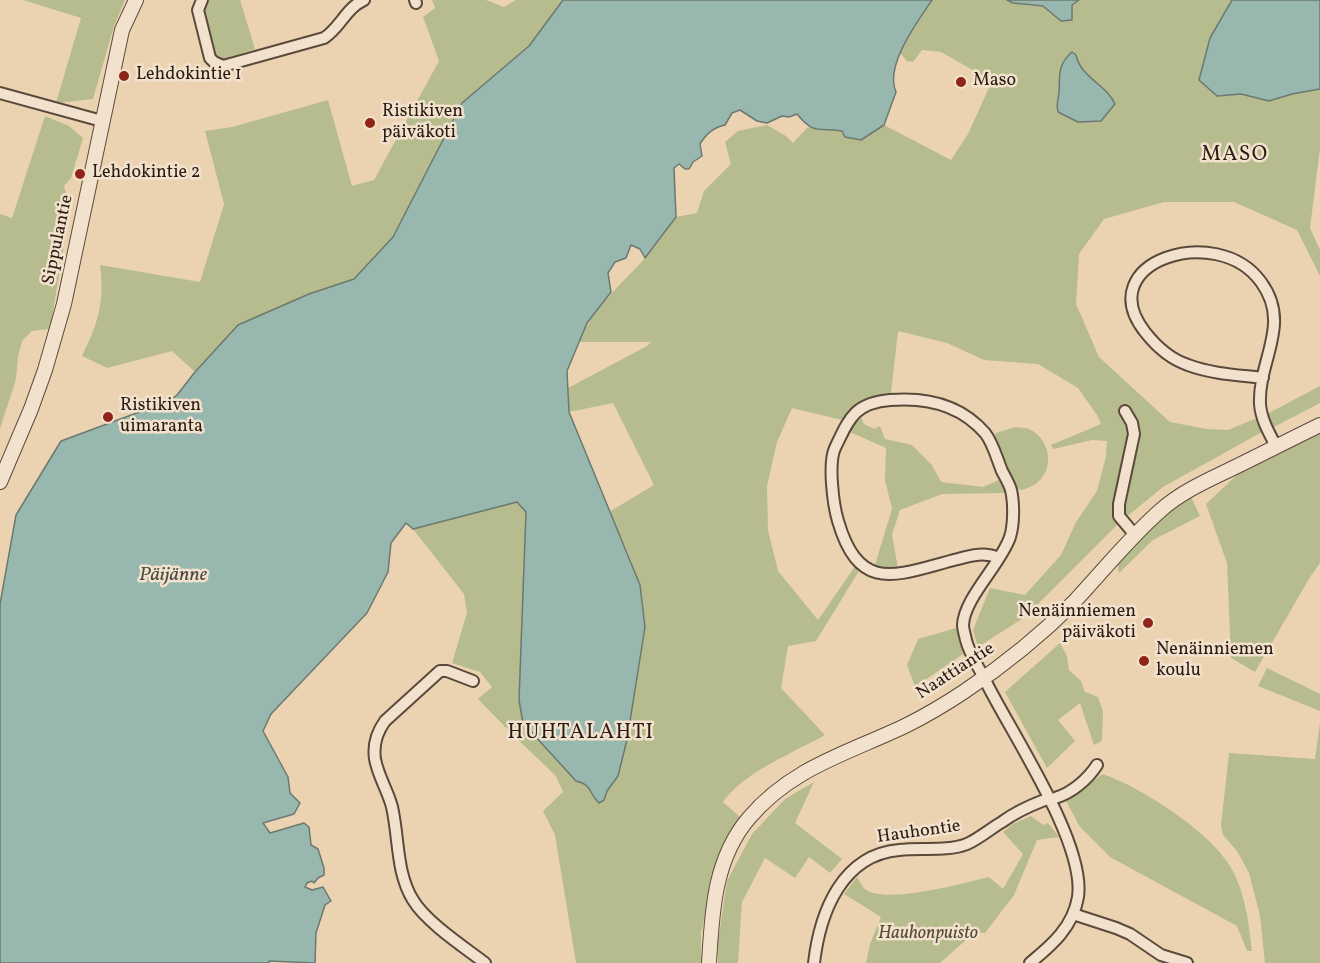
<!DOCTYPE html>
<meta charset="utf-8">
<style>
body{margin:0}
canvas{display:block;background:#ebd3b2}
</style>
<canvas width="1320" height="963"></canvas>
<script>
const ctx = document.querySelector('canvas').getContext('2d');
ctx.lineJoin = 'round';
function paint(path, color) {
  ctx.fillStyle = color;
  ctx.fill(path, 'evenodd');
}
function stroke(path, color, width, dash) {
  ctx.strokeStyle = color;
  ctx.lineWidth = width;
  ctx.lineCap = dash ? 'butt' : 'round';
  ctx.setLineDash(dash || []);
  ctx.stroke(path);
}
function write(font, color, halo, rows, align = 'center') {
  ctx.font = font + ' Vollkorn,serif';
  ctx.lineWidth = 5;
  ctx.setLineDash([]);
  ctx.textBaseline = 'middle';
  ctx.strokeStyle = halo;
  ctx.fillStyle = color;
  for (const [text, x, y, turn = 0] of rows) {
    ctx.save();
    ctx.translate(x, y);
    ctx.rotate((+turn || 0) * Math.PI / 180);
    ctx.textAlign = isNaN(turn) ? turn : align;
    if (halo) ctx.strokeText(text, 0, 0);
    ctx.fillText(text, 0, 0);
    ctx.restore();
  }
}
paint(new Path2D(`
 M23,0h102l-11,26 -21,73 -37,4 25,-85z
 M207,0h33l15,49 -32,10 -7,-2 -13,-46z
 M432,0h54l18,7 12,-7h47l-34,46 -67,57 -69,134 -39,42 -45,15 -71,31 -43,47 -23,-21 -65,17 -25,-12c16,-32 23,-55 18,-91l100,17 24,-78 -19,-73 27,-4 96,-27 24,86 22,-6 65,-119 -16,-44 12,-9z
 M932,0h75c15,8 58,9 72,0h153l-22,38 7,58 24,-2 28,7 23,-7 28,-5v60l-10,79 10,22v26l-23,-46 -63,-28h-70l-60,17 -25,35 -3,50 23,53 71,65 37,7 21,1 29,-12 5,14 -99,55 -44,36 -94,94 -47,30 -5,-17 17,-42 35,7 36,-40 15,-33 21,-31 9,-35 1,-15 -15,-1 -39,9 -2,-4 50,-21 -4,-9 -19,-27 -40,-24 -54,-4 -37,-17 -49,-12 -7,62c-22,2 -36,11 -49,27l-50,-12 -15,34 -10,44 1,44 10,41 40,49 38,-55 3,6 -43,70 -28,5 -7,42 44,47c-32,18 -81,37 -102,67l17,15 -21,39 -18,77v30h-125l-21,-128 -12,-24 20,-19 -7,-16 -43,-41 -35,-36 14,-12 -12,-15 -28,-9 15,-50 -3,-19 -51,-65 105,-27 8,10 -7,188 65,83 20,16 3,-8 11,-15 9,-36 18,-113 -5,-42 -12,-32 -19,-41 45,-27 -41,-82 -44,9 -1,-24 79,-42 4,-4h-73c19,-39 42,-56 70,-87 10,-12 19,-25 28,-38l21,-4 7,-22 27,-27 -6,-22 13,-11 29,-6 19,11 7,7 15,-16 16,4 6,-2 12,2 19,9 23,-15 67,35 17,-26 24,-53 -51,-29 -19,-2 -9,12 -6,-1 -8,-9z
 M45,116l24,10 14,12 -12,40 -7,8 6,23 -20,120 -18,2 -10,10 -4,15 -2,23 -16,50v-215l12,4z
 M1320,386v17l-48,25 -7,-13z
 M860,415l4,9 10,5 6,-3 5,13 27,6 20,20 9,17 42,5 18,-8 6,14 -65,1 -42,16 -8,25 6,33 -18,2 -6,-2 18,-59 -7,-29 1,-32 -36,-16z
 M1015,427c4,1 10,0 14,2 20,9 26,37 10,52 -5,5 -11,7 -17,9l-7,-2 -21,-50 2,-5z
 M1320,432v131l-10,14 -55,95 -24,-14 -4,-95 -21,-59 33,-31z
 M1190,495l10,21 -47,24 -34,33 -2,-10 47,-50z
 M956,628l7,26 -48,33 -8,-22 11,-26z
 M1060,643l7,13 2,14 12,11 4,11 13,5 5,15 -1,29 -8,4 -14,-42 -22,17 17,21 -28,27 -42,-76z
 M1267,668l53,26v17l-62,-25z
 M1320,723v240h-55l-5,-47 -11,-43 -12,-22 -14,-16 -2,-10 8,-72 86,6z
 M1103,774c39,14 105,56 127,92 15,25 19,57 22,85h-5l-10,-25 -127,-69 -30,-30 -15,-28z
 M814,782l-19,41 47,36 -12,14 -21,-16 -14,21 -30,-20 -23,44 -4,61h-20v-21l9,-61 25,-47 33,-35z
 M1031,816l12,9 5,-2 11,14 -22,3 -23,55 -29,38 -10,-1 -35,31h-74l4,-19 11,-27 -37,-23 13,-17c3,5 6,12 11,14 25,12 95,-8 121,-14l14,12 20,-35 -20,-22 10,-8z`), '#b6bc8d');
const water = new Path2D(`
 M563,0h369c-14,21 -48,66 -36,92l-12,33 -23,15 -16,-3 -3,-6c-24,-4 -27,5 -45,-17l-8,3 -7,-1 -15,7 -10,-2 -17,-11 -8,3 -7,12c-11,2 -19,9 -25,19l2,12 -9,6 -4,7h-4l-6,-5 -5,4 2,49 -31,41 -5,-9 -9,-4 -5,13 -11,4 -7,11 3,19 -24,31 -20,48 2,41 71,173 5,42 -18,113 -9,36 -11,15 -3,9 -5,3c-11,-10 -6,-18 -23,-22l-53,-58 -4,-23 7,-188 -9,-10 -104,27 -7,-6 -15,20 -3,29 -21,41 -96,101 -8,17 25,46 2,16 10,10 -6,11 -31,9 7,10 34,-10 5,4 2,18 7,4 6,19v7l-6,3 -4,5 -2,-2 -5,2 -2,4 7,3 11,-3 8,14 -6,4 -9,28 -1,30 -46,-2v2h-269v-359l16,-89 45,-74 108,-40 8,-6 18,-23 43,-47 71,-31 45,-15 39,-42 69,-134 67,-57z
 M1007,0h72l-7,5v15l-11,1 -18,-15 -30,-3z
 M1232,0h88v89l-28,5 -23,7 -28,-7 -24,2 -18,-16 11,-42z
 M1072,52l4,3c5,23 30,29 39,49l-14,17 -23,1 -20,-10c-2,-8 0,-12 1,-19 1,-17 -2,-28 13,-41z`);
paint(water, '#98b7ae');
stroke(water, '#6c7970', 1.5);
const minor = new Path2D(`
 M202,0l-4,10 12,48 4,4 9,4 101,-28c16,-10 22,-30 40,-38
 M415,0l1,3
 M0,93l102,28
 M1263,378c-25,-3 -51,-4 -75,-13 -18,-6 -32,-19 -43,-33 -55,-70 72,-111 116,-50 31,42 -3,78 -1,122 1,15 9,29 16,42
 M1125,411l7,12 2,11 -15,70v12l16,19
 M999,558c-14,-6 -27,-3 -41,1 -60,15 -98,37 -120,-38 -5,-17 -10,-58 -3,-73 14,-29 19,-45 55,-48 36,-3 70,4 95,33 8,10 12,26 17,38 3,6 7,12 9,19 3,13 3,34 -1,47 -9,27 -46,61 -47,88 0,4 2,10 3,15 3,13 12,26 18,38 25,52 102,164 94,219 -5,30 -26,48 -48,66
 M473,681l-26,-10h-7l-55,50c-8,11 -12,24 -10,38 3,17 13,32 17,48 7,30 4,66 21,93 13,22 51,47 72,63
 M1073,914l43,14 14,6 31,21 26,8
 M814,963c6,-51 28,-108 85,-113 22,-3 47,2 68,-6 13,-6 23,-15 35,-22 11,-8 27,-16 40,-21 4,-2 9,-2 13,-3 17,-5 33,-19 42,-33`);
const tertiary = new Path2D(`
 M0,482l31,-73 14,-39 19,-66 58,-274 14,-30
 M709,963c3,-51 5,-104 40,-145 43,-51 100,-65 158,-93 20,-10 40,-22 58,-34 39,-26 76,-56 109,-89 29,-31 55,-64 87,-92 19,-17 43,-28 66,-39 31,-15 62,-31 93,-46`);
stroke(minor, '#5b4a3c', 14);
stroke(tertiary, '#5b4a3c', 16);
stroke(minor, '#f2e2cd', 10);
stroke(tertiary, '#f2e2cd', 14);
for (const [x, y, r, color] of [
 [124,76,6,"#8f2418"],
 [961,82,6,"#8f2418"],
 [370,123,6,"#8f2418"],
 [80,174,6,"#8f2418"],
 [108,417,6,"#8f2418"],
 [1148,623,6,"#8f2418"],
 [1144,661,6,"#8f2418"]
]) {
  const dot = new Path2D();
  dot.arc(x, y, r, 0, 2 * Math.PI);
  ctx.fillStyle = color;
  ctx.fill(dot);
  stroke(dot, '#f2e2cd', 2);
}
write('18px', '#2b1d14', '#f2e2cd', [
 ["Lehdokintie 1",136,76],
 ["Maso",973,82],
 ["Ristikiven",382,113],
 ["päiväkoti",382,134],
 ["Lehdokintie 2",92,174],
 ["Ristikiven",120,407],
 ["uimaranta",120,428],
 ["Nenäinniemen",1136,613,"right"],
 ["päiväkoti",1136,634,"right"],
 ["Nenäinniemen",1156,651],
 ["koulu",1156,672]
], 'left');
write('18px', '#2b1d14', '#f2e2cd', [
 ["Sippulantie",59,240,-78],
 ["Naattiantie",956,672,-33],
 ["Hauhontie",919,833,-8]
]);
write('italic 18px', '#554d38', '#f2e2cd', [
 ["Hauhonpuisto",928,935]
]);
write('italic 20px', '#4c4b42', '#f2e2cd', [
 ["Päijänne",173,576]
]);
ctx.letterSpacing = '1.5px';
write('21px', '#2b1d14', '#f2e2cd', [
 ["MASO",1235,156],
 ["HUHTALAHTI",581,734]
]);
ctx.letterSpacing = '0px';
</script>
